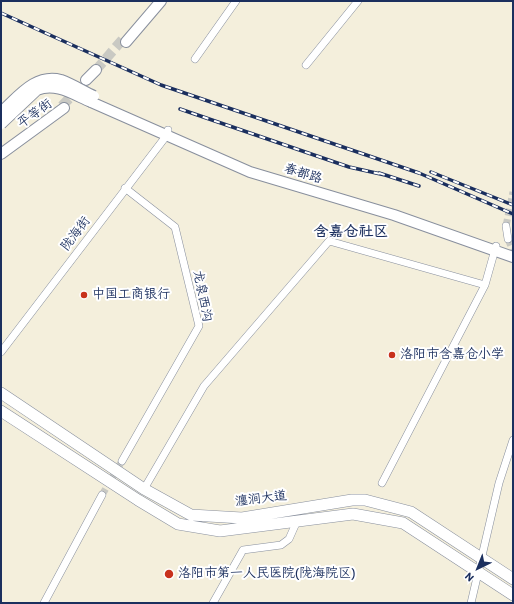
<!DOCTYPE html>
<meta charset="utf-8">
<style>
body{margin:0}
#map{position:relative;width:514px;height:604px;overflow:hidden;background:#f4efdc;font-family:Itim,sans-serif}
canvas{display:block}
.frame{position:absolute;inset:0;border:2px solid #1b2f5e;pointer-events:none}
.north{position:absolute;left:458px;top:548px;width:40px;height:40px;-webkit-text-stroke:3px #fff;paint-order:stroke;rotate:223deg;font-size:11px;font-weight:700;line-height:16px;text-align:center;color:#1b2f5e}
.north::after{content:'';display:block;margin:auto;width:14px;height:18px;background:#1b2f5e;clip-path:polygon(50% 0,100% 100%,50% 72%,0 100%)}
</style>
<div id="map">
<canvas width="514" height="604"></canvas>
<div class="frame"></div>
<div class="north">N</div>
</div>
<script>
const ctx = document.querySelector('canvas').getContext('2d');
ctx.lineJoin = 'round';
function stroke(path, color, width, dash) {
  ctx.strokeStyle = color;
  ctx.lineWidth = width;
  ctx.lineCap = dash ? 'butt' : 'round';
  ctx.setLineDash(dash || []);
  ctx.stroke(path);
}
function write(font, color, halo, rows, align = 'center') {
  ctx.font = font + ' Itim,"LXGW WenKai TC",sans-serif';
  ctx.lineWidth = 4;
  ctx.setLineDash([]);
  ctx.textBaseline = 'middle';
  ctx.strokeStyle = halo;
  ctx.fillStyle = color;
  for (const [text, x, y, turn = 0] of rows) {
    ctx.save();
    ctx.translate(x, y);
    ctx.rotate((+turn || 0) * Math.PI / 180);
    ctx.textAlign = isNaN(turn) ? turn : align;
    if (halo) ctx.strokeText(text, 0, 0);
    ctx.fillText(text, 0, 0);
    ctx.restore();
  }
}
stroke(new Path2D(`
 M506,226l7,-34
 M508,239l5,12
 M102,495l20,-34`), '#c9c9c3', 7, [7, 3.5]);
stroke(new Path2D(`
 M96,70l27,-31
 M62,106l16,-17`), '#c9c9c3', 10, [10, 5]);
const street = new Path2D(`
 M195,59l41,-58
 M306,65l52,-64
 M506,226l2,13
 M1,352l166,-217 1,-5
 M122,461l77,-135 -24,-99 -50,-39
 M382,483l103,-198 11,-39
 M144,489l60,-103 125,-145 156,44
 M44,603l58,-108
 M213,603l30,-53 38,-5 8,-6 8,-18
 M471,603l28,-120 14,-43`);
const secondary = new Path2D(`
 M126,42l35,-41
 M86,80l10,-10
 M91,102l159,70 144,43 119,42
 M1,154l63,-46`);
const primary = new Path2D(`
 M1,393l143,96 47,26 51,3 110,-18h13l46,12 102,67
 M1,411l137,89 40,24 42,7 133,-17 50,9 110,72`);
stroke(street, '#888f9d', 8);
stroke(secondary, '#888f9d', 12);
stroke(primary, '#888f9d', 12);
stroke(street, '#fff', 7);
stroke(secondary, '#fff', 10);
stroke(primary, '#fff', 11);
const rail = new Path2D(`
 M1,13l160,72 258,88 94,41
 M180,109l169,58 36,8
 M431,172l82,33
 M379,173l40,13`);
stroke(rail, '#1b2f5e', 3.5);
stroke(rail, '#fff', 2, [6]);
const secondaryBridge = new Path2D(`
 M1,112c17,-15 34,-39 60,-32 11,4 22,11 33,16
 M1,124l36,-34c19,-8 37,5 54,12`);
stroke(secondaryBridge, '#888f9d', 12, []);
stroke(secondaryBridge, '#fff', 10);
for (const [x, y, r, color] of [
 [84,295,4,"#c8321e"],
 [392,355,4,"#c8321e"],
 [169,574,5,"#c8321e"]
]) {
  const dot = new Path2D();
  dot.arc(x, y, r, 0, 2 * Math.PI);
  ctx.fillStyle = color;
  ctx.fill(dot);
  stroke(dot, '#fff', 1.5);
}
write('13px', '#1b2f5e', '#fff', [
 ["平等街",35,114,-36],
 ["春都路",303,174,17],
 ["陇海街",76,234,-53],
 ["龙泉西沟",202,296,79],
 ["瀍涧大道",261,499,-7]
]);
write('13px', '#1b2f5e', '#fff', [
 ["中国工商银行",92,295],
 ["洛阳市含嘉仓小学",400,355],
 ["洛阳市第一人民医院(陇海院区)",178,574]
], 'left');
write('bold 15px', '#1b2f5e', '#fff', [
 ["含嘉仓社区",351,232]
]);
</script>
